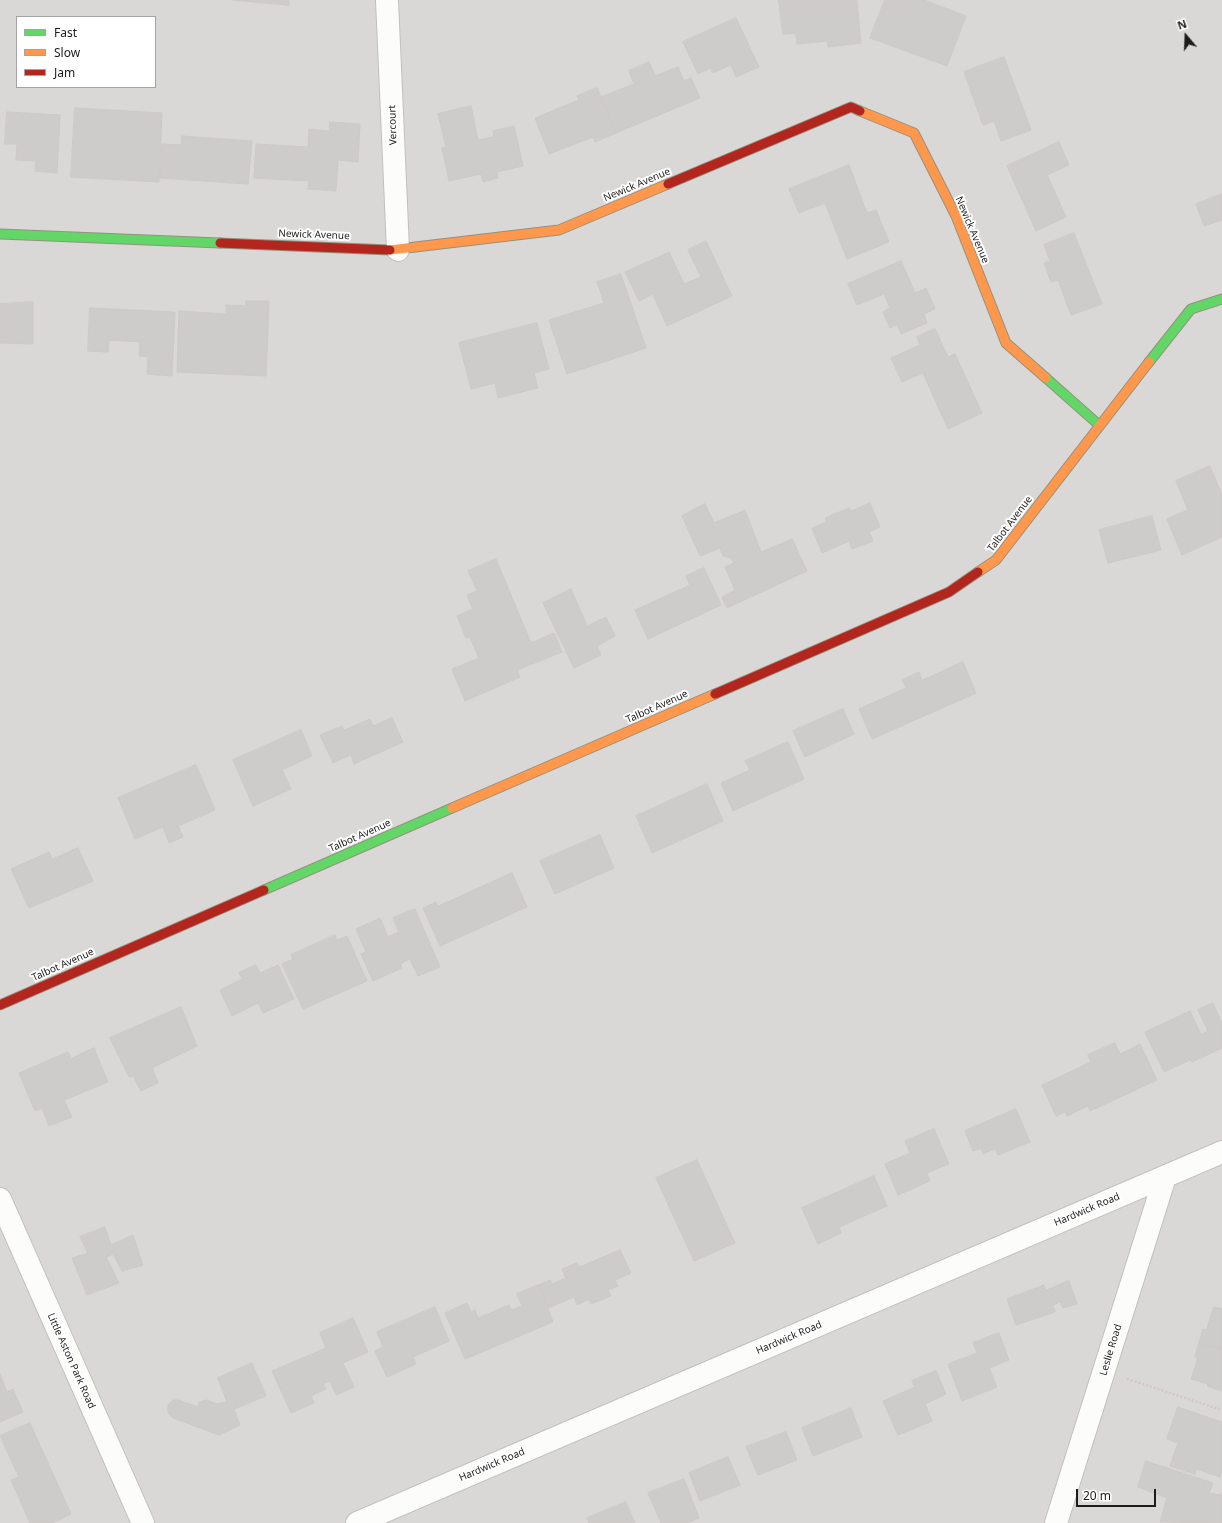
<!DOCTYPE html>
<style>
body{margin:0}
#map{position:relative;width:1222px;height:1523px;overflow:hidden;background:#eae8e5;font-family:"Noto Sans",sans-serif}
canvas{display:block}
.legend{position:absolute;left:16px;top:16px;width:140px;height:72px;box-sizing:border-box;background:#fff;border:1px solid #a4a4a4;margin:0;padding:5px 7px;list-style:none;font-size:12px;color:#1c1c1c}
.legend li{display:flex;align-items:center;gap:8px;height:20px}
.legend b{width:20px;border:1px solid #a4a4a4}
.north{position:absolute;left:1166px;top:16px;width:40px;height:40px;-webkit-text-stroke:3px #fff;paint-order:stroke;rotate:341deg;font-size:11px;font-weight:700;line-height:16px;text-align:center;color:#1c1c1c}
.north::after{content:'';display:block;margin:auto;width:14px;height:18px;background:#1c1c1c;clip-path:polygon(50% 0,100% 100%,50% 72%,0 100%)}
.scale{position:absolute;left:1076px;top:1489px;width:80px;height:18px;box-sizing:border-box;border:2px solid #1c1c1c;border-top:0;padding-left:5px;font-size:12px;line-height:14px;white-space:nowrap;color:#1c1c1c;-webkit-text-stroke:3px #fff;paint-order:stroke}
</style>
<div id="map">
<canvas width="1222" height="1523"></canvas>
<ul class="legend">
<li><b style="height:5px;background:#63d668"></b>Fast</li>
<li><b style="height:5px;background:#ff974d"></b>Slow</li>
<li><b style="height:5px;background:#b3261e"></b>Jam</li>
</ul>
<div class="north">N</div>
<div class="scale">20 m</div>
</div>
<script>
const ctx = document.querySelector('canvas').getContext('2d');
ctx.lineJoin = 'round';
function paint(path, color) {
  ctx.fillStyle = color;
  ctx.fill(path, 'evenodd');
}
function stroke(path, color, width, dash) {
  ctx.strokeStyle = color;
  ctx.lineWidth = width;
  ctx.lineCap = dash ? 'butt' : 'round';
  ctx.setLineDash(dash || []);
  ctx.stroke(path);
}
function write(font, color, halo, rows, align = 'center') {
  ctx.font = font + ' "Noto Sans",sans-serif';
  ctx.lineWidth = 4;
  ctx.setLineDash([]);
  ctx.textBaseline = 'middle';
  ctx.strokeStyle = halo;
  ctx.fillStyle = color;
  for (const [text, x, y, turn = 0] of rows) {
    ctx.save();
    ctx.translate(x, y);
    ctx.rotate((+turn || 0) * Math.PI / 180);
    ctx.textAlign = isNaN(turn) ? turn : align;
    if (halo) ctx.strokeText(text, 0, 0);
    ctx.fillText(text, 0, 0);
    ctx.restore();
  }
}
paint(new Path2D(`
 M0,0h1222v1523h-1222zM17,17h138v70h-138z`), '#d9d8d6');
const building = new Path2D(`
 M233,0h56v5z
 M779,0h78l4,43 -33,4 -1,-6 -30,3 -1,-11 -13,1z
 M885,0h39l42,16 -19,50 -77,-28z
 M736,18l23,49 -23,10 -5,-12 -18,8 -3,-5 -12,6 -15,-32z
 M1004,57l27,73 -30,11 -7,-20 -11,4 -19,-53z
 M649,62l6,14 23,-9 6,14 7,-3 9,20 -84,35 -15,-36 33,-13 -5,-13z
 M597,88l19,45 -21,9 -2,-5 -44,17 -14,-36 44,-18 -2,-4z
 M471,106l7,34 16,-3 -1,-6 21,-5 9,40 -26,6 1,6 -15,4 -2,-8 -32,7 -7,-33 4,-1 -8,-33z
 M75,108l87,5 -3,69 -88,-5z
 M7,112l53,3 -3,58 -22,-2 1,-10 -20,-1 1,-16h-12z
 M330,122l30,2 -2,38 -20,-2 -2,31 -28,-2 1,-8 -55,-3 2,-34 52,3 1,-18 20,2z
 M182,136l70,5 -4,43 -88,-6 2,-34 19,1z
 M1059,142l10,23 -22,10 19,42 -30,14 -29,-65z
 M849,165l18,48 9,-3 13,32 -42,17 -22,-56 -26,10 -10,-24z
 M1222,194v26l-18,6 -8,-22z
 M1074,233l28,71 -31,11 -13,-35 -7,2 -7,-19 6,-2 -6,-16z
 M706,241l26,55 -65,30 -14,-32 -14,7 -14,-29 44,-20 15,32 17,-7 -13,-27z
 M901,261l14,32 11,-5 9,21 -11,5 3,9 -26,11 -4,-10 -7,4 -7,-16 7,-4 -6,-14 -27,11 -9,-21z
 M621,274l25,74 -79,26 -18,-54 55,-17 -7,-21z
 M246,301h23l-3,75 -89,-4 2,-61 47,3v-9l20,1z
 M33,302v42l-33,-1v-39z
 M90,308l85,4 -3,64 -25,-2 1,-17 -9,-1 1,-14 -31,-2 -1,12 -20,-1z
 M537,323l12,46 -15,4 4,15 -40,10 -3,-15 -24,6 -12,-46z
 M935,329l13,28 7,-3 27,59 -34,16 -25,-56 -21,9 -11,-24 29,-13 -3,-8z
 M1210,466l12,29v42l-40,18 -15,-36 21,-9 -12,-29z
 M870,503l10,24 -11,5 4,9 -21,8 -3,-8 -27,12 -10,-25 15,-6 -2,-4 24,-10 2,3z
 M705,504l9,19 31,-13 16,42 31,-13 15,32 -80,37 -5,-11 13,-7 -10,-23 9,-4 -3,-5 -8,-2 -3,-8 -20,8 -18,-40z
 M1152,516l9,34 -53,13 -9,-33z
 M496,559l35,84 23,-10 8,19 -45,18 3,7 -55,24 -13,-32 27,-11 -9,-21 -4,1 -9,-22 16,-7 -6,-14 10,-4 -9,-20z
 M704,568l17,37 -73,34 -13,-29 55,-25 -4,-9z
 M571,589l16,37 19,-9 9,19 -18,10 4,9 -27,13 -31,-65z
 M963,662l13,31 -104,46 -13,-30 47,-21 -4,-8 17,-8 3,8z
 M843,709l11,25 -49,23 -12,-26z
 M392,718l11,24 -49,22 -3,-9 -18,8 -13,-28 22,-9 2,4 26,-11 3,7z
 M301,730l11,26 -30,14 9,19 -38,17 -20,-46z
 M788,742l16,37 -71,32 -12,-28 29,-13 -5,-9z
 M196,765l19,45 -37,16 5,11 -14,6 -6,-16 -28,12 -17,-41z
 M707,784l16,37 -71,32 -16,-37z
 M600,835l14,33 -59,26 -15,-33z
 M78,848l15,33 -64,27 -18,-39 38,-17 3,7z
 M512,873l15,34 -87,39 -17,-38 13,-6 2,4z
 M415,909l25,58 -22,9 -8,-17 -10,5 2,4 -29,13 -12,-27 5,-2 -10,-23 24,-11 8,19 11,-5 -6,-14z
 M335,935l2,5 10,-4 20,45 -64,28 -21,-45 11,-5 -2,-4z
 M256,965l4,8 18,-8 16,34 -31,14 -5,-10 -26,13 -12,-26 22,-11 -3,-6z
 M1213,1003l9,20v25l-30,14 -2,-2 -26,12 -19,-40 45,-21 11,24 7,-4 -10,-21z
 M181,1007l16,39 -45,22 6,15 -17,8 -8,-15 -4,1 -19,-39z
 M1115,1043l5,11 20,-10 17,36 -67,31 -2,-5 -21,10 -2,-4 -9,4 -14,-31 49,-23 -3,-7z
 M94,1048l14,34 -44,18 8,17 -23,9 -7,-18 -7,3 -16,-38 49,-21 3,6z
 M1016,1109l14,33 -32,13 -3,-6 -12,5 -2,-6 -8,3 -8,-20z
 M934,1129l15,35 -22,9 3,8 -32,14 -13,-31 25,-11 -5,-12z
 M697,1160l38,83 -41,18 -38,-83z
 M874,1176l13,30 -48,21 2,6 -23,11 -16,-36z
 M105,1227l6,18 22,-10 10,30 -21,6 -9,-17 -7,3 13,26 -32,12 -15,-37 16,-5 -8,-16z
 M620,1250l11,23 -16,7 3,6 -10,4 3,6 -20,8 -2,-5 -12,6 -3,-8 -26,11 -9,-23 11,-5 2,4 14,-6 -4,-9 15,-6 2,4z
 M1069,1281l8,23 -14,4 -3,-6 -7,3 2,7 -39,13 -9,-26 37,-14 2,5z
 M539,1285l14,37 -88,37 -20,-46 22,-10 4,9 4,-2 3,8 31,-13 3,5 10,-4 -5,-12z
 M435,1307l14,34 -36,16 3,7 -29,13 -12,-26 8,-4 -6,-15z
 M1214,1307l8,2v40l-23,-6 4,-14 3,1z
 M353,1318l15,34 -25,11 11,24 -18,8 -6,-14 -7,2 3,6 -15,7 3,7 -23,10 -19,-42 54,-23 -6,-15z
 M999,1333l10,27 -20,8 8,19 -35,14 -14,-37 29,-11 -4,-10z
 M1199,1343l23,6v42l-15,-5 1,-2 -17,-5 7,-21 -3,-1z
 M252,1363l14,33 -32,13 6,16 -21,10 -46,-17 -5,-5v-8l5,-5h5l20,7 1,-5 8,-2 10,4 10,-2 -9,-24z
 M936,1371l10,23 -21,10 7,17 -34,14 -15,-34 32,-14 -3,-6z
 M0,1374l7,18 6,-3 10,23 -23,10z
 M1178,1407l44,15v47l-2,8 -24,-8 -1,5 -25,-8 8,-23 -11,-4z
 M851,1408l11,29 -49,19 -11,-28z
 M30,1423l41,91 -19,9h-22l-19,-43 8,-3 -19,-41z
 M786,1432l11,28 -39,15 -12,-28z
 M728,1457l12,28 -40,16 -11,-28z
 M1146,1461l67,22 -4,10 12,2 1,-3v31l-62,-1 7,-24 -29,-11z
 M684,1479l15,39 -12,5h-26l-13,-30z
 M626,1502l9,21h-46l-2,-5z`);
paint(building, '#ceccca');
stroke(building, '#cdc9c6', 1);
const street = new Path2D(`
 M387,0l11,250
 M0,1199l143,324
 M357,1523l865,-371
 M1056,1523l109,-346`);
const fast = new Path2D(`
 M0,234l220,9
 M1149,362l42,-53 31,-10
 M1046,378l53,47
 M264,890l188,-82`);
const slow = new Path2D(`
 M860,111l54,22 42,83 50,127 40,35
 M390,250l169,-20 109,-46
 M978,572l18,-12 153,-198
 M452,808l263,-114`);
const jam = new Path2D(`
 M668,184l183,-77 9,4
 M220,243l170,7
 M715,694l234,-102 29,-20
 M0,1005l264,-115`);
stroke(street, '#c1c0bf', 24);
stroke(fast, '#93927e', 11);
stroke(slow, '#93927e', 11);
stroke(jam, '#93927e', 11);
stroke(new Path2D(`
 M1127,1379l95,31`), '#d5c6c5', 2.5, [2, 2]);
stroke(street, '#fcfcfb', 22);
stroke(fast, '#63d668', 9);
stroke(slow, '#ff974d', 9);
stroke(jam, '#b3261e', 9);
write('10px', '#1c1c1c', '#fff', [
 ["Vercourt",393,125,-92],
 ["Newick Avenue",637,185,-23],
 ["Newick Avenue",972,230,67],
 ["Newick Avenue",314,235,2],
 ["Talbot Avenue",1010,524,-53],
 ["Talbot Avenue",657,707,-24],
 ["Talbot Avenue",360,836,-24],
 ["Talbot Avenue",63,965,-24],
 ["Hardwick Road",1087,1210,-23],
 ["Hardwick Road",789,1338,-23],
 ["Leslie Road",1111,1350,-73],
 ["Little Aston Park Road",71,1361,66],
 ["Hardwick Road",492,1465,-23]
]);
</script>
